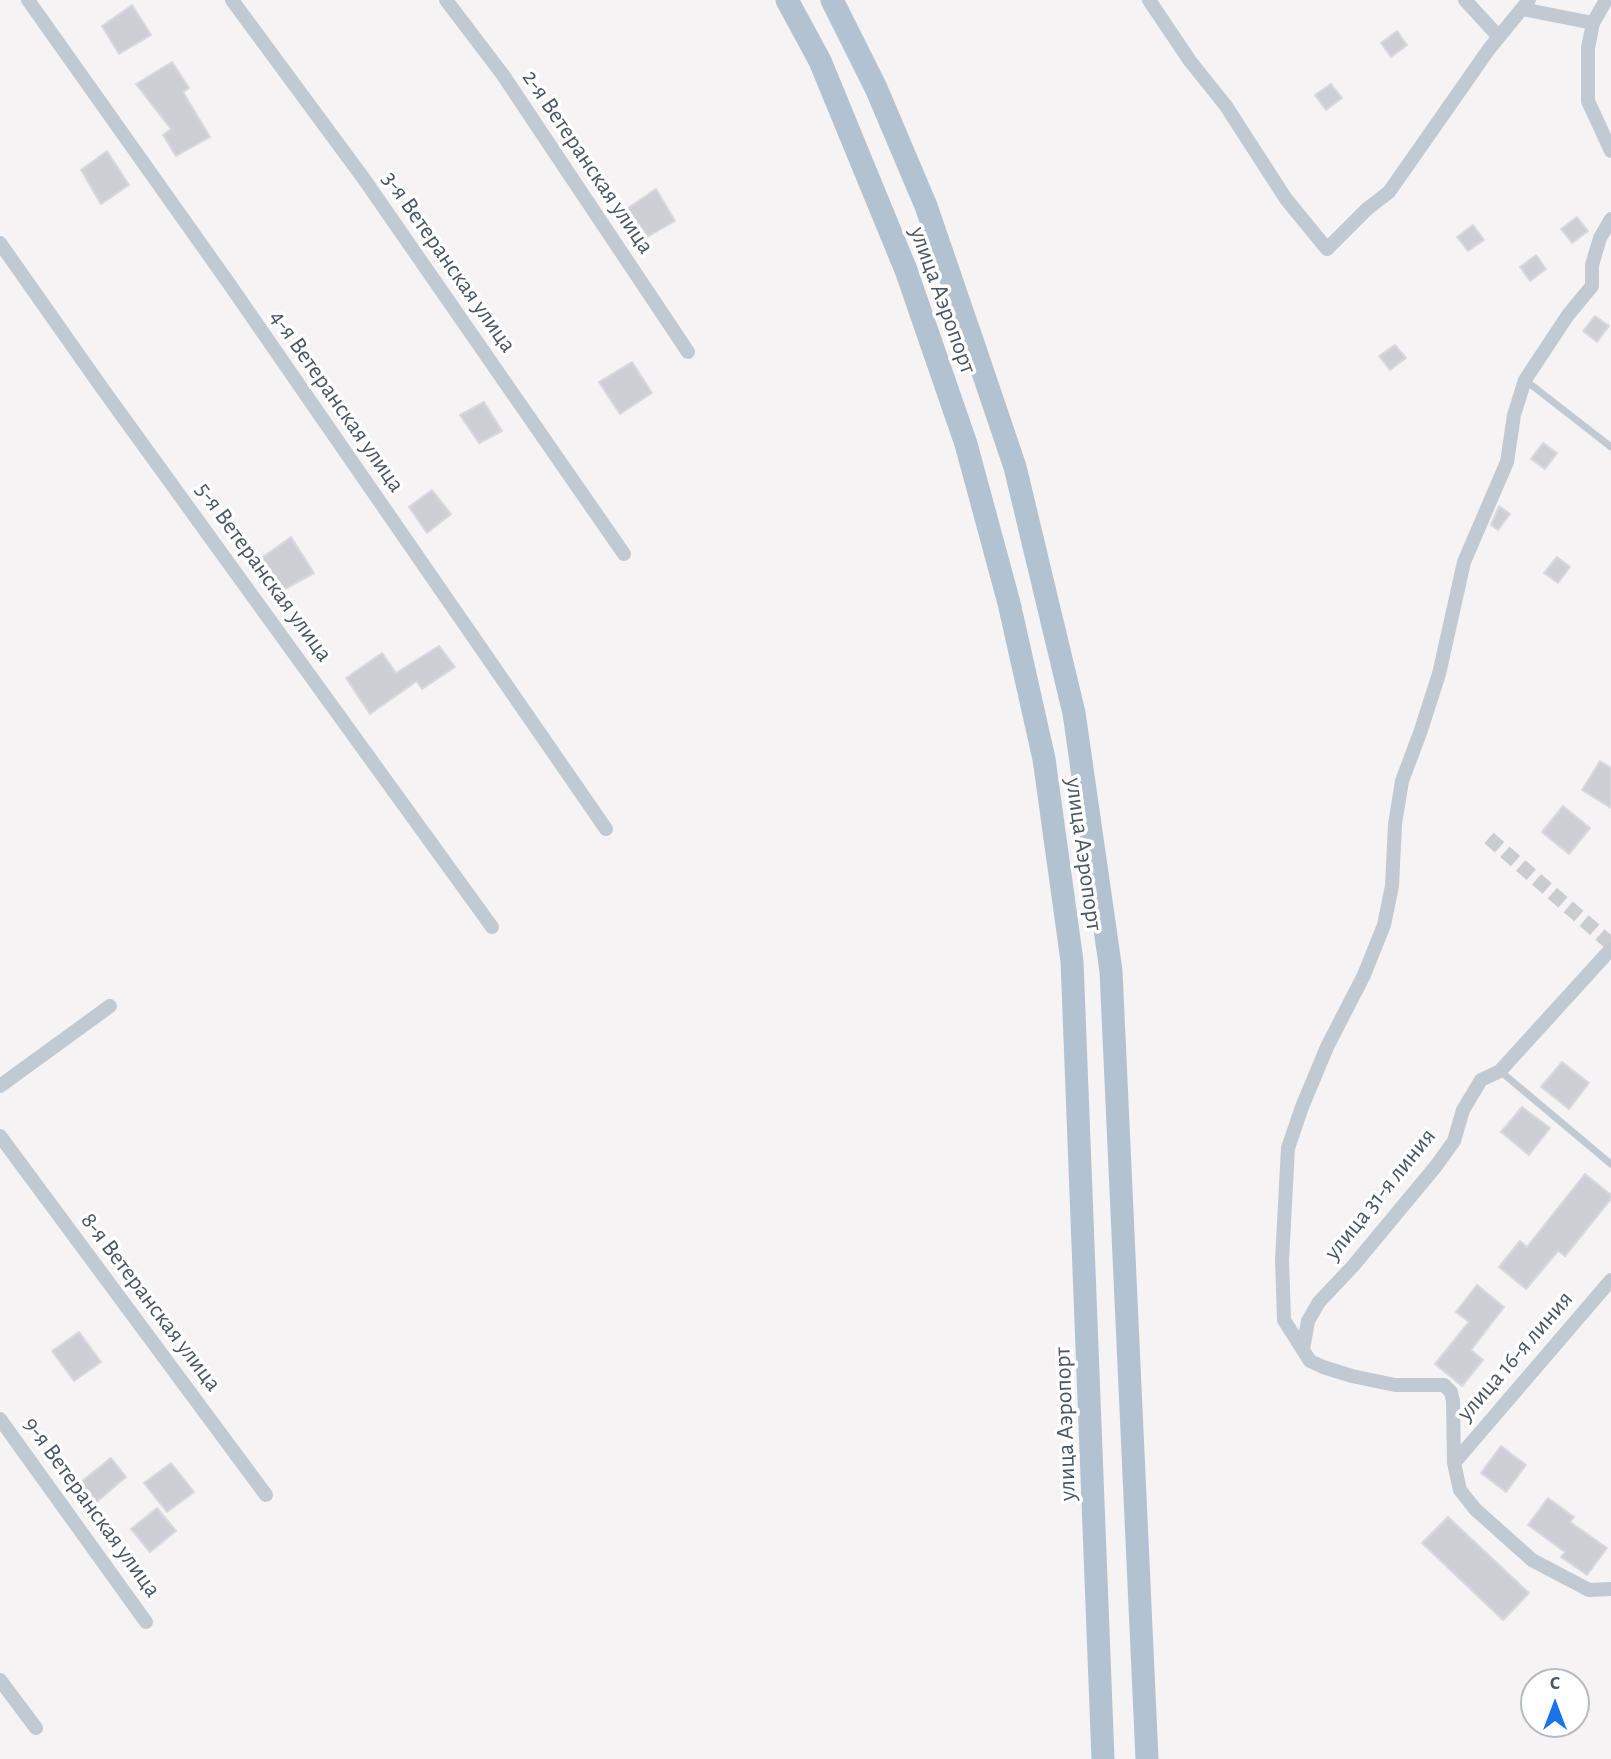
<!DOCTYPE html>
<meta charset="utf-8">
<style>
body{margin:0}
#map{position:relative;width:1611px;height:1759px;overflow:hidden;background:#f5f3f3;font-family:"Alegreya Sans",sans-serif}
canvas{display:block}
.north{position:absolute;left:1520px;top:1668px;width:70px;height:70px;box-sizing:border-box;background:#fff;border:2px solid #b7bbc0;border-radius:50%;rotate:0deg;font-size:19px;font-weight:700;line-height:28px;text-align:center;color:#4a5661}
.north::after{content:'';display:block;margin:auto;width:24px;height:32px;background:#1a73e8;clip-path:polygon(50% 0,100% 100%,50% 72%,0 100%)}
</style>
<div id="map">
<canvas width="1611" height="1759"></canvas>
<div class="north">С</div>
</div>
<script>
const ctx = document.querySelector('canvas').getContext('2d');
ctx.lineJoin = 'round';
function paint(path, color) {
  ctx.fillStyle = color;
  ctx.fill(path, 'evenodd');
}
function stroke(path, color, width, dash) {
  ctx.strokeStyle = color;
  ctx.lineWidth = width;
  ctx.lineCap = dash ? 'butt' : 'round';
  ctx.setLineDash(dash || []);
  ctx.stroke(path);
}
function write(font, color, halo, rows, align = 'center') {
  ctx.font = font + ' "Alegreya Sans",sans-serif';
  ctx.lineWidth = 7;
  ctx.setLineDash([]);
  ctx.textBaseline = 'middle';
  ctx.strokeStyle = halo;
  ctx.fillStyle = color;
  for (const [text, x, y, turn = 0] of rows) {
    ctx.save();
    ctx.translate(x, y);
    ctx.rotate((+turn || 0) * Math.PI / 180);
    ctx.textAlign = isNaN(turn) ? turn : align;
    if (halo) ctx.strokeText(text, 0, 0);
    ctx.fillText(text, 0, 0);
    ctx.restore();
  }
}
const building = new Path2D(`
 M132,5l19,30 -32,19 -17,-28z
 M1397,31l10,14 -16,12 -10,-14z
 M172,62l17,26 -6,4 27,45 -34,19 -13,-21 8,-6 -35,-45z
 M1331,84l11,14 -16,12 -11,-15z
 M107,151l22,34 -28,19 -20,-34z
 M656,189l19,32 -28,16 -19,-29z
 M1577,217l11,14 -16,12 -11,-14z
 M1473,225l11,15 -16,11 -11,-14z
 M1536,255l10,14 -16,12 -10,-14z
 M1595,316l14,10 -12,16 -14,-11z
 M1395,345l11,13 -16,12 -11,-14z
 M632,362l20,31 -32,21 -21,-32z
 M484,402l18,29 -23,12 -19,-28z
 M1543,443l14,10 -12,16 -14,-10z
 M432,490l19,24 -24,19 -18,-26z
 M1499,506l11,8 -12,16 -7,-5z
 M291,537l23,36 -31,17 -23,-31z
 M1557,557l13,10 -12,16 -14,-10z
 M439,646l16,21 -33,22 -5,-8 -47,33 -24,-36 36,-25 14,20z
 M1600,761l11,7v40l-29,-18z
 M1563,806l27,22 -21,26 -27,-22z
 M1562,1062l27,21 -20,26 -28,-22z
 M1522,1107l28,21 -21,27 -28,-23z
 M1585,1174l26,21v4l-46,57 -7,-5 -32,38 -27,-22 21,-26 7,6z
 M1477,1285l27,22 -33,43 12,10 -21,26 -27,-22 34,-42 -13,-10z
 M79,1332l22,30 -27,19 -22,-30z
 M1501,1446l25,19 -20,27 -25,-19z
 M111,1458l15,19 -33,28 -16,-20z
 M171,1463l23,29 -27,20 -23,-29z
 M1548,1498l26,19 -4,5 37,26 -20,27 -26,-18 4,-5 -37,-27z
 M157,1508l19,23 -26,21 -19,-23z
 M1448,1517l81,76 -26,27 -81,-77z`);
paint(building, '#cdcfd5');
stroke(building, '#d7d9de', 2);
stroke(new Path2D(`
 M1489,838l122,106`), '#caccce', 14, [14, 7]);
stroke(new Path2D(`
 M1525,380l86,67
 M1500,1071l111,93`), '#c1cad2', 7);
stroke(new Path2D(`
 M28,0l202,285 376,544
 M232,0l132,179 260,375
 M446,0l57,75 185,277
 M1149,0l41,61 36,45 60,93 41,50 40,-40 22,-17 100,-143 40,-49
 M1465,0l34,37
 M1522,9l71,14 -5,25v53l23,50
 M1593,23l13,-23
 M1611,219l-11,19 -8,27v21l-24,29 -43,65 -11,35 -7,47 -43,100 -25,112 -19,59 -18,48 -7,43 -3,62 -8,39 -20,50 -37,72 -25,60 -14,41 -6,112 2,60 26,41 13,6 29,9 43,9h49l7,7 2,9 1,62 6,27 15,19 57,51 57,30 22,-1
 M0,243l102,145 390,539
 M0,1086l110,-80
 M0,1136l266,359
 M1303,1349l5,-28 11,-19 34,-36 83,-100 18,-25 9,-31 18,-30 19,-9 111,-122
 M0,1419l146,203
 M1454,1463l157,-183
 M0,1680l36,48`), '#c1cad2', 14);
stroke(new Path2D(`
 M787,0l33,61 86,209 60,174 43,159 35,156 28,202 31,798
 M832,0l44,88 50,118 47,137 42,124 59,246 37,258 36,788`), '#b3c2d1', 23);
write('24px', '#4a5661', '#fff', [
 ["2-я Ветеранская улица",588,162,56],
 ["3-я Ветеранская улица",449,262,55],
 ["улица Аэропорт",943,300,70],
 ["4-я Ветеранская улица",337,401,55],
 ["5-я Ветеранская улица",264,572,54],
 ["улица Аэропорт",1084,854,82],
 ["улица 31-я линия",1380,1194,-51],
 ["8-я Ветеранская улица",151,1302,53],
 ["улица 16-я линия",1515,1356,-49],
 ["улица Аэропорт",1065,1424,-92],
 ["9-я Ветеранская улица",92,1507,54]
]);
</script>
